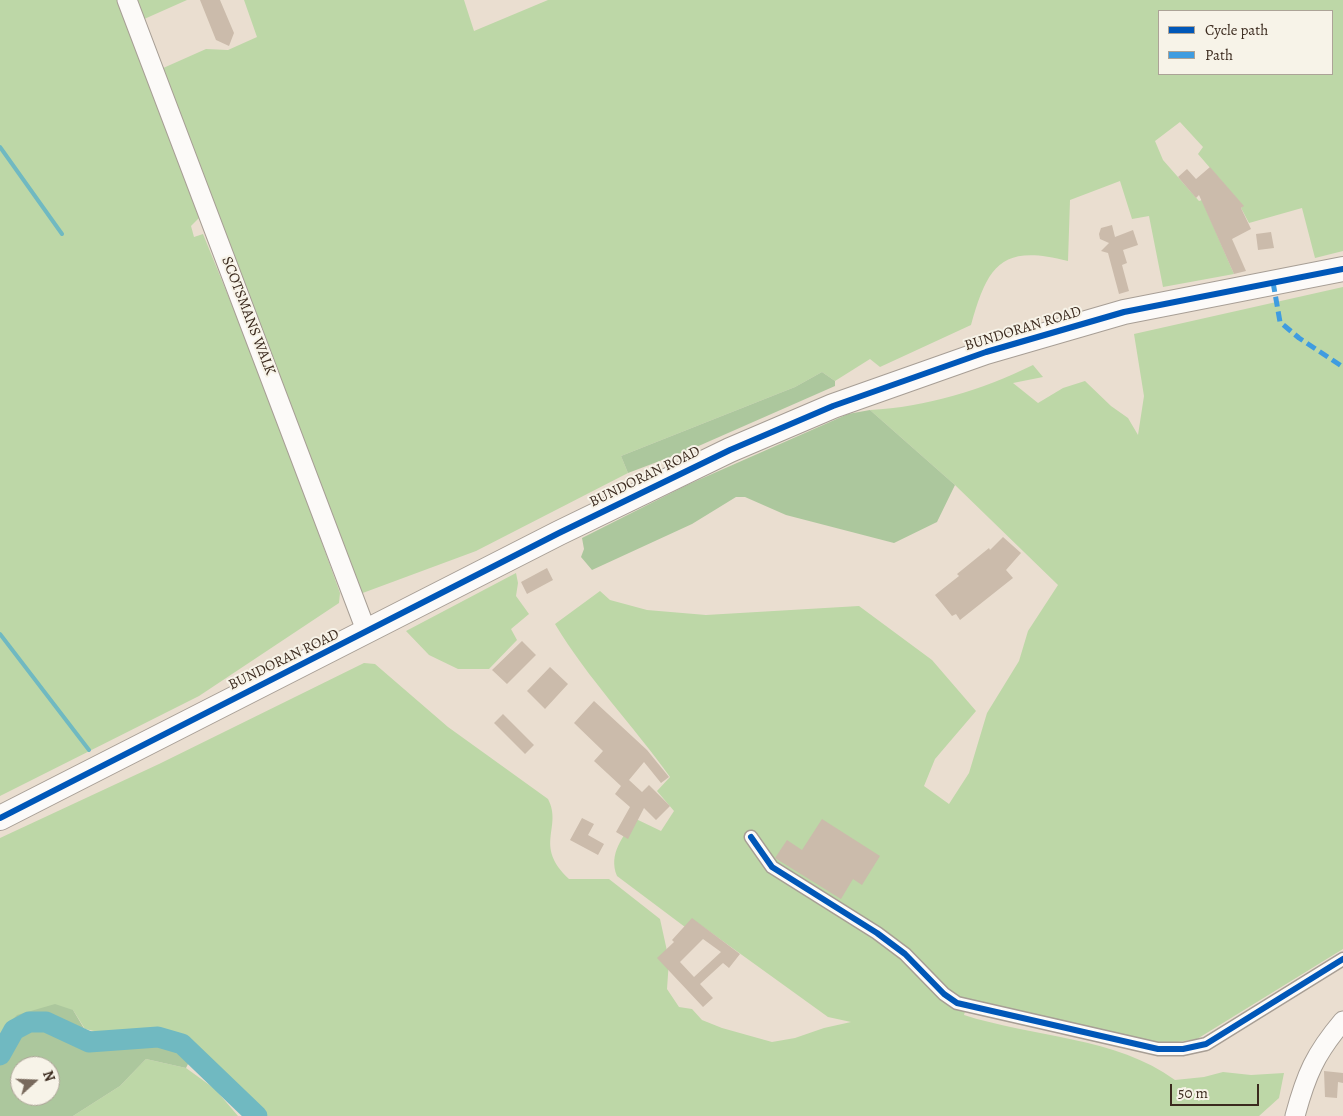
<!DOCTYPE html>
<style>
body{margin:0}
#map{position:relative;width:1343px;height:1116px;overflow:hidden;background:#eaded0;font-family:Alegreya,serif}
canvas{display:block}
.legend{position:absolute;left:1158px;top:10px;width:175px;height:65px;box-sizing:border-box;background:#f7f3e8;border:1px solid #aca397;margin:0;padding:6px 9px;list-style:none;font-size:15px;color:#3b2a1e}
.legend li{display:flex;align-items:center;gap:10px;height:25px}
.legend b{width:25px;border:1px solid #aca397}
.north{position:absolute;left:10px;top:1056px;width:50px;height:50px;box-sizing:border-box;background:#f7f3e8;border:1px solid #aca397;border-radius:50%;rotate:70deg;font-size:14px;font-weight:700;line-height:20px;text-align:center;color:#3b2a1e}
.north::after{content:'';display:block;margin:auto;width:18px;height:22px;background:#78695c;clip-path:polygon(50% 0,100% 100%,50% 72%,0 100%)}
.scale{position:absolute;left:1170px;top:1084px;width:89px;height:22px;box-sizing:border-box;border:2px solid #3b2a1e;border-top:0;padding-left:6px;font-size:15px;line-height:18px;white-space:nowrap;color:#3b2a1e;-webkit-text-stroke:4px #f7f3e8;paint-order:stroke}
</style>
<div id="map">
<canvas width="1343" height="1116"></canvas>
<ul class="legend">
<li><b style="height:6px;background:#0057b8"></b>Cycle path</li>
<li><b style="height:6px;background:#3f9ce0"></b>Path</li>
</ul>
<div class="north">N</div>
<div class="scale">50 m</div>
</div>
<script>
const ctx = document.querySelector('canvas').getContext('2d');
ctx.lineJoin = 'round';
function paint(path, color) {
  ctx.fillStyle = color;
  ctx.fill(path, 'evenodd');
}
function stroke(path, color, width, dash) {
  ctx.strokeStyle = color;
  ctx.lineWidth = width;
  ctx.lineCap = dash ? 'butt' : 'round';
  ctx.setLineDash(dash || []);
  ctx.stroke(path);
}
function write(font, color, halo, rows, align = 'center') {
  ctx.font = font + ' Alegreya,serif';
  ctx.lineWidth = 4;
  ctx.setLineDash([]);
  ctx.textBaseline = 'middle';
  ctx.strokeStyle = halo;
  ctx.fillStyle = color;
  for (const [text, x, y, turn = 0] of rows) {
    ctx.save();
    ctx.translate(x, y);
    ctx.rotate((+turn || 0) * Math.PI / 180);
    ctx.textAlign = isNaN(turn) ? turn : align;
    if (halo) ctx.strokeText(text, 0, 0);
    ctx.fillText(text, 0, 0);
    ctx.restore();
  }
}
paint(new Path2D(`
 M0,0h117l82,218 -8,8 3,11 9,-3 68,167 69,192 -1,10 -140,93 -199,100z
 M134,0h53l-45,20z
 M244,0h220l10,31 74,-31h795v251l-28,7 -13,-50 -53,15 -8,-15 2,-2 -45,-52 5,-7 -23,-25 -25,19 8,19 36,41 3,-1 32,74 -71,13 -14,-71 -17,3 -12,-38 -50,19 -2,61c-66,-17 -80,3 -97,64l-91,42 -10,-8 -35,22 -13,-9 -27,15 -174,69 7,17 -152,78 -116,43 -45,-125 -154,-400 45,-20 22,1 29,-13zM1159,11h173v63h-173z
 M1343,287v662l-146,90 -32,5 -197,-43 -4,14c68,22 153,22 211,65l29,-3 19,-5 28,3 33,-2 -5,25 -20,18h-991l-29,-24 -43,-44 -18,-9 -57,-2 -36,-8 -12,-19 -64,12 -9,11v-195l159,-74 205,-101 11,1 73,63 100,72c15,29 -15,46 21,80h40l51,40 9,41 -2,29 12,18 13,2 10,11 20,8 50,14 23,-4 29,-10 27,-6 -23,-5 -122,-88 -14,-9 -7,7 -68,-51c-9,-22 6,-40 19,-57l25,12 13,-20 -17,-20 13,-14c-37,-52 -82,-98 -115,-153l45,-33 10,9 37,10 59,5 153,-9 73,54 44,51 -41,48 -11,27 25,18 20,-31 18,-60 32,-52 9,-30 30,-46 -103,-100 -85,-75c56,-3 112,-20 163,-45l10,12 -30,6 25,20 25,-15 22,-7 26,25 17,12 10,17 6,-39 -10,-62z
 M516,573l2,10 -2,13 13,18 -18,15 6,11 -28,29h-31l-29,-14 -23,-24z
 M146,1059l40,9 29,21 23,27h-165l47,-30z`), '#bdd7a7');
paint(new Path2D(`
 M822,372l13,9v5l-141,62 -66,25 -7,-17 174,-69z
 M870,410l85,75 -18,37 -43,21 -108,-28 -41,-18h-9l-44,27 -100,46 -11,-13 3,-8 -2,-11 105,-53 161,-71z
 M55,1004l18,6 12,20 36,7 57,2 18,9 -10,20 -40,-9 -26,27 -47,30h-73v-83l17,-18zM20,1066h30v30h-30z`), '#acc79d');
stroke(new Path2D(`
 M0,147l62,87
 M0,634l89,116`), '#70b9c1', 4);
stroke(new Path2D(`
 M0,1055l14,-25 15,-8h17l43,20 69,-5 24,7 75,72`), '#70b9c1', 21);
paint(new Path2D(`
 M200,0h20l14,33 -5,13 -13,-6z
 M1210,167l34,39 -3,2 10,21 -19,10 14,32 -12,3 -35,-79 -3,3 -18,-21 9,-8 9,10z
 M1112,225l3,12 18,-7 5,15 -15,5 4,13 -5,2 7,26 -10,3 -11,-41 -7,-2 8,-8 -9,-4 -1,-5 2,-6z
 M1271,232l3,16 -16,2 -2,-16z
 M1003,537l18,16 -15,17 7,8 -53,42 -4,-6 -4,2 -17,-21 24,-19 -2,-2 32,-26 1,2z
 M547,568l6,12 -26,14 -6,-12z
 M522,641l14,14 -29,29 -15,-14z
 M550,667l18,17 -23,25 -18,-18z
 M594,701l53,49 22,27 -8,6 -17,-21 -15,18 13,12 7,-7 21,21 -14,14 -12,-12 -16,31 -12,-7 14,-25 -15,-13 6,-8 -27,-25 9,-10 -29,-28z
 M503,714l31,31 -9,9 -31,-31z
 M582,818l12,6 -6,11 16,9 -6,11 -28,-15z
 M822,819l58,37 -18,29 -9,-6 -12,20 -66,-41 12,-18 15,10z
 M692,918l48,36 -11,14 -6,-5 -23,21 13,14 -10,9 -46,-49 17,-16 -2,-2zM703,939l18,13 -27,25 -14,-15z
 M1324,1071l19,2v10l-5,-1 -1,16 -12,-1z`), '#cbbbab');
const street = new Path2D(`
 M751,837l21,30 105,66 28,21 39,40 13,9 201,46h25l23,-5 137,-85`);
const secondary = new Path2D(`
 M127,0l240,633
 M1295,1116c11,-41 20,-62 48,-95`);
const highway = new Path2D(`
 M0,818l559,-285 171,-83 103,-44 153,-54 138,-40 219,-43`);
stroke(street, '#a79e95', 15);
stroke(secondary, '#a79e95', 21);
stroke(highway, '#a79e95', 26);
stroke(street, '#fcfaf8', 12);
stroke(secondary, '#fcfaf8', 19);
stroke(highway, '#fcfaf8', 24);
stroke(new Path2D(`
 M1273,282l7,40 19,16 44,29`), '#3f9ce0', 5, [10, 5]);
stroke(new Path2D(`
 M0,818l559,-285 171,-83 103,-44 153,-54 138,-40 219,-43
 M751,837l21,30 105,66 28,21 39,40 13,9 201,46h25l23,-5 137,-85`), '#0057b8', 6);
write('15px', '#3b2a1e', '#f7f3e8', [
 ["SCOTSMANS WALK",248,316,69],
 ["BUNDORAN ROAD",1023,329,-17],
 ["BUNDORAN ROAD",645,477,-26],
 ["BUNDORAN ROAD",284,660,-26]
]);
</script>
